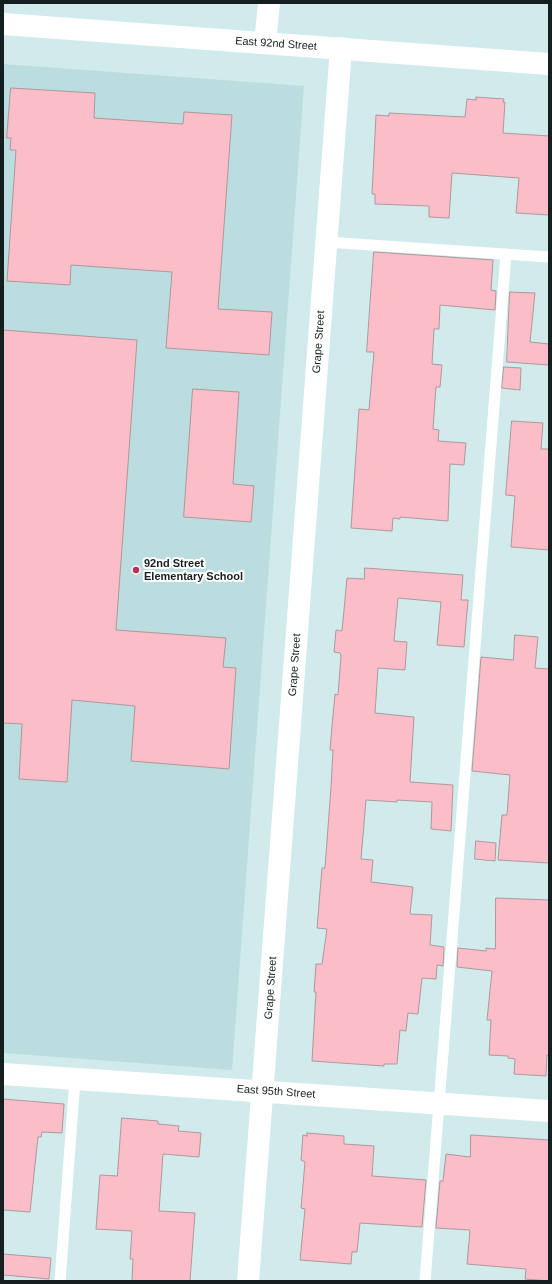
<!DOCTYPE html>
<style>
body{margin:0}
#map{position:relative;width:552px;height:1284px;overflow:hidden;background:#d1eaeb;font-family:Helvetica,sans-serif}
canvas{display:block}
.frame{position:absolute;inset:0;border:4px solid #161f1f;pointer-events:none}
</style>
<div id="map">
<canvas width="552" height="1284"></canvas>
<div class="frame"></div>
</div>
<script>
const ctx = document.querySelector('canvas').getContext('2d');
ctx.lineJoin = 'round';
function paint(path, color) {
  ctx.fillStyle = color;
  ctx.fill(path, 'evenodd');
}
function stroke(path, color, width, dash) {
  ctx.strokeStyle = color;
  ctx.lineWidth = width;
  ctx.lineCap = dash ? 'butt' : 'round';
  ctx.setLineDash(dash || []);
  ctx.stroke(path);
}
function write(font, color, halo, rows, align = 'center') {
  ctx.font = font + ' Helvetica,sans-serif';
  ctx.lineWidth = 4;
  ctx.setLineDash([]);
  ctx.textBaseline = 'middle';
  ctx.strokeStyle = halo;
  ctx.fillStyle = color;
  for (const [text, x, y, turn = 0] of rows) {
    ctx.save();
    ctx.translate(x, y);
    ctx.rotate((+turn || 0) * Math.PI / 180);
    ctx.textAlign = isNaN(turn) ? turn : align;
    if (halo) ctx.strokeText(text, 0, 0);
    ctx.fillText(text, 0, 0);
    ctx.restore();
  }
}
paint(new Path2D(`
 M3,64l301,22 -72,984 -229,-17z`), '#bcdddf');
const building = new Path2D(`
 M11,88l84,5 -1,25 89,6 1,-12 48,3 -14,194 54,3 -3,43 -103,-7 6,-76 -101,-7 -1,20 -63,-4 9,-131h-6l1,-12h-4z
 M476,97l28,2 -1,3h2l-2,31 46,3v79l-33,-2 3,-35 -67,-5 -3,45 -20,-1v-11l-54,-2v-10h-3l4,-79 13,1v-3l76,4 2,-18 9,1z
 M374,252l119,8 -2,30 5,1 -1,19 -55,-5 -1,24h-5l-2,35 10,1 -2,22h-4l-3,42 6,1 -1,11 28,2 -2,22 -14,-1 -2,57 -48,-4v2l-7,-1 -1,13 -41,-3 8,-119 10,1 5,-58h-7z
 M510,292l25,1 -5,49 19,2v21l-42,-3z
 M3,330l134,10 -21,290 110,8 -3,29 13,1 -7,101 -98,-8 4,-55 -63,-6 -5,82 -48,-3 3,-55 -19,-1z
 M504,367l17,1 -1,22 -18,-2z
 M193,389l46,3 -6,92 21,2 -3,36 -67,-5z
 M512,421l31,2 -2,26h8v101l-38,-3 4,-51 -9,-1z
 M365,568l98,7 -2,25h7l-4,47 -27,-2 4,-43 -43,-4 -4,43 13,1 -2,28 -27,-2 -3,45 39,4 -4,65 43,3 -2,46 -20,-2 1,-27 -35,-2v2l-31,-2 -5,59 12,1 -2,22 42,5 -3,27 22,1 -2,30 14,2 -1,19 -6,-1 -1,14 -14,-1 -4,36 -10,-1 -2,18 -6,-1 -3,34h-13v2l-72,-5 4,-69h-2l2,-28h6l5,-35 -10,-1 5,-60h3l6,-81 2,-37h-3l2,-24 3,-32 3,1 3,-39 -1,-3 -6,-1 2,-22 6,1 5,-53 17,1z
 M515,635l23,2 -3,31 14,1v194l-51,-3 4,-45h5l3,-40 -38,-4 9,-114 32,3z
 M476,841l20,2 -1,18 -20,-2z
 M496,898l53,2v156l-2,-1 -1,21 -32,-2 1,-15 -7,-1v-2l-19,-1 2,-35h-4l5,-49 -35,-4 1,-19 28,3v-3l9,1z
 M3,1099l61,5 -2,29 -20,-1 -1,5h-3l-8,75 -27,-2z
 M122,1118l36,3v3l21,2 -1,5 23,2 -2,24 -36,-3 -4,57 36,2 -5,68h-58l1,-22h-3l2,-28 -36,-2 4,-54 17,1z
 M307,1133l37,3v8l30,2 -2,30 54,4 -4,47 -62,-4 -3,29h-5l-1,12 -51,-4 5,-51 -4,-1 4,-46 -4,-2 2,-25 4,1z
 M471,1135l78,5v141l-24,-2 1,-10 -59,-5 3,-34 -34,-2 4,-47h3l3,-27 24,3z
 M3,1254l48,4 -2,21 -46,-4z`);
paint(building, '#fbbdc7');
stroke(building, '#ae989b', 1);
stroke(new Path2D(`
 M326,242l223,15
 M60,1281l15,-202
 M425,1281l81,-1027`), '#fff', 11);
stroke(new Path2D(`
 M265,43l4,-40
 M3,1074l546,37
 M248,1281l93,-1233`), '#fff', 22);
stroke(new Path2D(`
 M3,24l546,40`), '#fff', 22);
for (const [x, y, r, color] of [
 [136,570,4,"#bd2e59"]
]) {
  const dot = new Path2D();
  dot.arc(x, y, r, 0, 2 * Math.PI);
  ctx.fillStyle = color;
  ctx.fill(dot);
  stroke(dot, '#fff', 1.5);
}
write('11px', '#161f1f', '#fff', [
 ["East 92nd Street",276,44,4],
 ["Grape Street",319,342,-86],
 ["Grape Street",295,665,-86],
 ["Grape Street",271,988,-86],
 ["East 95th Street",276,1092,4]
]);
write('bold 11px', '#161f1f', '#fff', [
 ["92nd Street",144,564],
 ["Elementary School",144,577]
], 'left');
</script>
